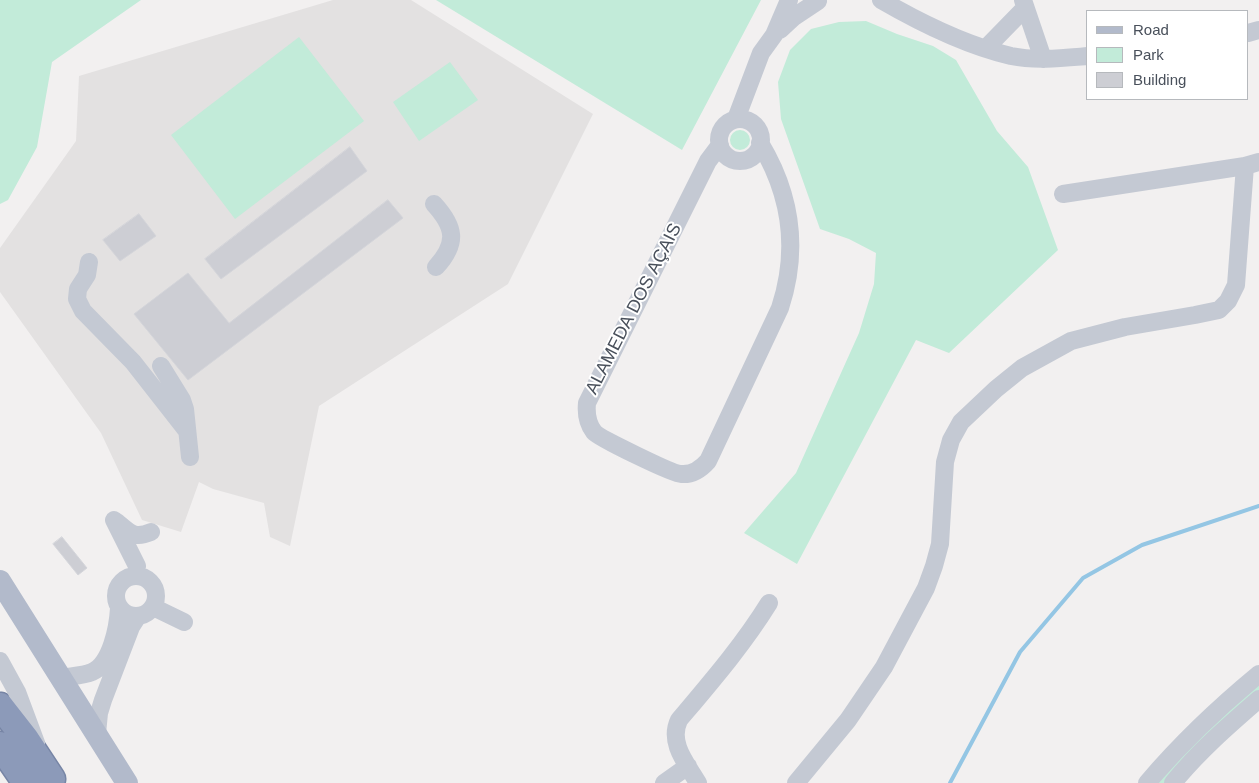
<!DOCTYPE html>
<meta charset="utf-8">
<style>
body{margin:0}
#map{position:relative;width:1259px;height:783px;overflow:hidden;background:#f2f0f0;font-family:Arial,sans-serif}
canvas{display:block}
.legend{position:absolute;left:1086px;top:10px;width:162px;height:90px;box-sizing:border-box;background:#fff;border:1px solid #b6b9bd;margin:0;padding:6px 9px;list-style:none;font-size:15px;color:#49505b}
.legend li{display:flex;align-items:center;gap:10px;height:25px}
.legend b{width:25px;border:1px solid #b6b9bd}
</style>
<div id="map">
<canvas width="1259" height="783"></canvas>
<ul class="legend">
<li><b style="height:6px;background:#b2bacb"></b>Road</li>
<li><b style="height:14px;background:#c2ebd9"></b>Park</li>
<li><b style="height:14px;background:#cdced4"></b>Building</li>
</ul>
</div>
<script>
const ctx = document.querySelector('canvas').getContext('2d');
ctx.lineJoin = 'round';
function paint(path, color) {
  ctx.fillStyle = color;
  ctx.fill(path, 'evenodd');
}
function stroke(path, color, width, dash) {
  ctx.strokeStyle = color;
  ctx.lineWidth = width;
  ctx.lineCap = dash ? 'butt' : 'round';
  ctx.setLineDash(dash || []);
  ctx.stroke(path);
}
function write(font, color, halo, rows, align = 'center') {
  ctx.font = font + ' Arial,sans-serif';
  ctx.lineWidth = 4;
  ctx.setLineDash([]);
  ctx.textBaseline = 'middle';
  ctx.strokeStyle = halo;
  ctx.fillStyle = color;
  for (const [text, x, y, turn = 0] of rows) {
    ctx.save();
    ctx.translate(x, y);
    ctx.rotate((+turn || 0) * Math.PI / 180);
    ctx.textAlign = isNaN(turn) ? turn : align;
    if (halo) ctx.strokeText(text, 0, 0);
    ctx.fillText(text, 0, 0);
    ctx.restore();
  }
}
paint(new Path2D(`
 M333,0h78l182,114 -85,170 -189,122 -29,140 -20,-9 -6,-34 -51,-14 -14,-7 -18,50 -39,-12 -41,-87 -101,-141v-44l76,-107 3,-65z`), '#e3e1e1');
paint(new Path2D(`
 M0,0h141l-89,62 -15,85 -29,53 -8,4z
 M436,0h325l-79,150z
 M866,21l31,13 36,12 23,14 41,71 31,36 30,83 -109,103 -33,-13 -119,224 -53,-31 52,-60 63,-140 15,-49 2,-31 -27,-14 -29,-10 -39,-110 -3,-37 12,-32 21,-21 28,-7z
 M299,37l65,84 -129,98 -64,-84z
 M450,62l28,38 -59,41 -26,-39z
 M730 140a10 10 0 1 1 20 0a10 10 0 1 1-20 0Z
 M1259,679v13l-94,91h-11z`), '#c2ebd9');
stroke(new Path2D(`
 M950,783l70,-131 63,-74 59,-33 117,-39`), '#94c6e4', 4);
const building = new Path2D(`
 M350,147l17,24 -146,108 -16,-20z
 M388,200l15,18 -215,162 -54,-66 54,-41 41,50z
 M139,214l17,22 -36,25 -17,-21z
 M62,537l25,31 -9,7 -25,-31z`);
paint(building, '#cdced4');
stroke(building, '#d4d5da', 1);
const highway = new Path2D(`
 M0,706l25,32 27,41
 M0,745l26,38`);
stroke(highway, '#7785a5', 29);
stroke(new Path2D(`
 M881,0c38,22 87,46 130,56 25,5 52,2 77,0
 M1023,0l20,59
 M780,30l14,-13 24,-16
 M1248,33l11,-3
 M986,48l39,-40
 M736,119l25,-66 13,-18 15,-35
 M719 140a21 21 0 1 1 42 0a21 21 0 1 1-42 0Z
 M720,145l-12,16 -121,242c-1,10 0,20 7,29 5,6 79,42 87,42 11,1 20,-5 27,-13l72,-153c19,-58 12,-112 -20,-165
 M1063,194l182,-28 14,-4
 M434,204c21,23 24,39 2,63
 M89,262l-2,13 -9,14 -1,10 6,12 50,51 54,69
 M161,366l21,34 3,9 5,48
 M114,520l23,46
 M117,522c13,11 17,17 34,10
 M116 596a20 20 0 1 1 40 0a20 20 0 1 1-40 0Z
 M153,607l31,15
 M0,661l17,31 19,51
 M60,678c10,-2 23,-2 32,-6 19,-8 26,-45 27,-64
 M97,734l2,-21 4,-13 28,-73 7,-11
 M664,783l24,-17
 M698,783c-11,-19 -30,-40 -19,-63 32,-38 64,-75 90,-117
 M796,783l52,-63 36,-53 42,-79 8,-22 6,-22 5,-82 6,-22 10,-18 35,-33 26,-21 49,-27 54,-14 70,-12 24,-5 9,-9 8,-16 9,-119
 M1147,783c34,-40 72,-76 112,-109
 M1173,783c25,-31 56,-58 86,-84`), '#c4c9d3', 18);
stroke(new Path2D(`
 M0,581l127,202`), '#b2bacb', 22);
stroke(highway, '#8c9ab9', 26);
write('18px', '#49505b', '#fff', [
 ["ALAMEDA DOS AÇAIS",634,309,-63]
]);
</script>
